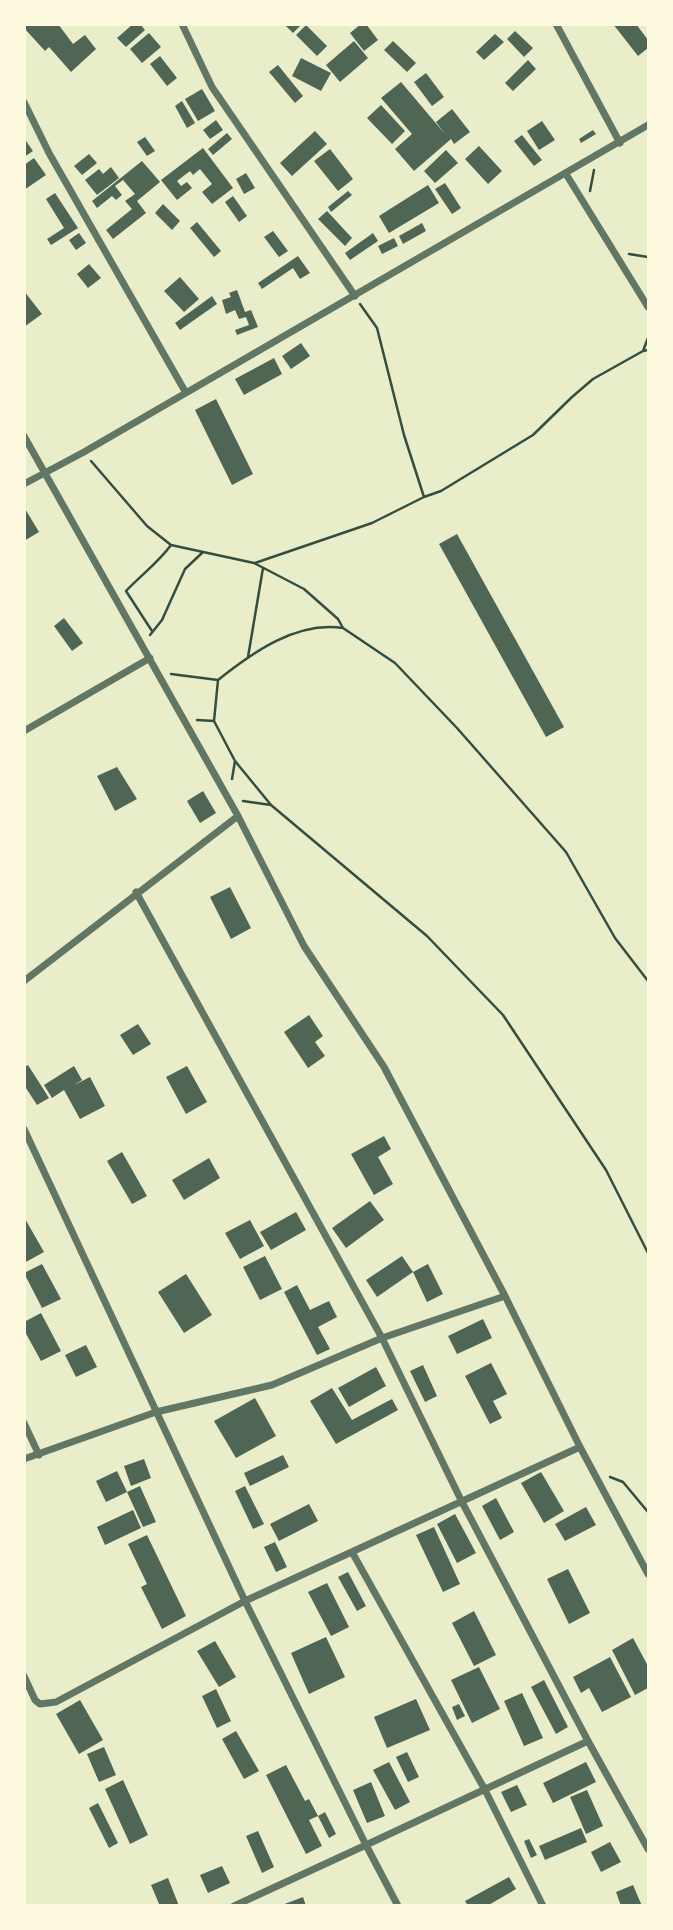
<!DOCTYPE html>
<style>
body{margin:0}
#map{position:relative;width:673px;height:1930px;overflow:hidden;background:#e9edc9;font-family:Karla,sans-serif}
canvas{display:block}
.frame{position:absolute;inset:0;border:26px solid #fefae0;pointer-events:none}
</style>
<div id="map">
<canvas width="673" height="1930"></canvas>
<div class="frame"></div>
</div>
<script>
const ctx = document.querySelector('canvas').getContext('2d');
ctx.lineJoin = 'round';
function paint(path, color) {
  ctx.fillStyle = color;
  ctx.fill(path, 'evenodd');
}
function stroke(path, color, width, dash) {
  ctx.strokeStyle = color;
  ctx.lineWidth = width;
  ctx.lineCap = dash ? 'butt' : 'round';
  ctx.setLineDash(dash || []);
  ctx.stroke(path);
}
paint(new Path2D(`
 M24,24h34l15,20 12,-9 11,14 -25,23 -22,-25 -4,4 -21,-23z
 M133,24h7l5,6 -19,17 -9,-9z
 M284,24h18l-9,9z
 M361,24h5l12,16 -14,11 -14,-18z
 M613,24h23l12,16v8l-10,8z
 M306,25l21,21 -10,10 -21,-21z
 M515,31l18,17 -9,9 -17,-18z
 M149,33l12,14 -19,16 -12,-14z
 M495,34l9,8 -20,18 -8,-8z
 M354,41l14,17 -28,24 -14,-17z
 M393,41l23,22 -9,9 -23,-22z
 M160,56l17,22 -10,8 -17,-22z
 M301,58l30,15 -10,18 -29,-15z
 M528,60l8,9 -23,22 -8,-8z
 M278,65l25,31 -8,7 -26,-31z
 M426,73l18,24 -12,9 -18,-24z
 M401,82l44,52 -9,-12 16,-13 18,23 -16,12 -3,-5 -37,32 -19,-22 17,-15 -31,-36z
 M202,89l13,22 -17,10 -13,-22z
 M182,101l13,22 -8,5 -12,-22z
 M381,105l24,26 -13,13 -25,-26z
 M216,120l7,10 -13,9 -7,-9z
 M542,121l13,19 -16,10 -12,-19z
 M593,130l3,4 -15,9 -2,-4z
 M315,131l12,13 -35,32 -12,-13z
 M227,133l5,6 -19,16 -5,-6z
 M522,135l20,25 -8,6 -20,-25z
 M145,137l10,14 -8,5 -10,-14z
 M24,138l9,13 -9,6z
 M479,146l23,25 -14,13 -23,-25z
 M203,148l30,40 -21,16 -10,-12 10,-8 -12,-15 -7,6 -3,-4 -13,10 4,5 6,-4 5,6 -15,12 -16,-20z
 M330,149l23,30 -15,12 -24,-30z
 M446,150l12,13 -23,20 -11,-12z
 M89,154l8,9 -15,12 -8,-9z
 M34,158l12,17 -22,15v-25z
 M142,161l18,21 -23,19 9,12 -33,26 -7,-9 26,-21 -7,-8 10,-7 -12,-14 -8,6 7,9 -6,5 -4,-4 -15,12 -5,-7z
 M111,167l8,11 -22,17 -12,-15 14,-11 4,5z
 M246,173l9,15 -11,6 -8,-15z
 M445,183l16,25 -9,6 -17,-25z
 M428,185l11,18 -50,30 -10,-17z
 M348,191l4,4 -21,17 -3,-5z
 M55,193l23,35 -27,17 -4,-6 17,-11 -18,-29z
 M233,196l14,20 -8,6 -14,-20z
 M163,204l17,17 -8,9 -17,-17z
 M327,211l25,27 -7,8 -27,-27z
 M197,222l24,29 -7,6 -24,-29z
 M422,223l4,8 -23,13 -4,-8z
 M273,231l15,20 -9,6 -15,-20z
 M79,233l7,10 -10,7 -7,-10z
 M373,233l5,8 -28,19 -5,-7z
 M394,238l4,8 -16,8 -4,-8z
 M298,256l12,17 -10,6 -7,-11 -31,21 -4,-6z
 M89,264l12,14 -13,10 -11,-14z
 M180,277l19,22 -15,13 -20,-21z
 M237,290l8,22 6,-2 7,17 -21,8 -2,-5 14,-5 -3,-8 -7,2 -4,-9 -9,4 -4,-14 9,-3 -2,-4z
 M24,291l18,23 -18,13z
 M212,296l5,8 -37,26 -5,-7z
 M301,343l9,13 -19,13 -9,-13z
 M274,358l8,16 -38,21 -9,-16z
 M216,399l37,75 -21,11 -37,-75z
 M24,507l15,25 -15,9z
 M457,534l107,193 -18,10 -107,-193z
 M64,618l19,25 -11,8 -18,-25z
 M117,767l20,32 -22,12 -18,-35z
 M203,791l13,22 -16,10 -13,-22z
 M230,887l21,41 -20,11 -21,-42z
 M309,1015l14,21 -8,6 10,14 -17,12 -24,-36z
 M138,1024l13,20 -18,11 -13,-20z
 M28,1065l21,33 -12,7 -13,-20v-18z
 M74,1066l8,14 -8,5 16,-8 15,29 -25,13 -16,-29 -12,8 -8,-13z
 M187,1066l20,36 -21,12 -20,-37z
 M384,1136l7,13 -13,8 15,27 -19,11 -23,-41z
 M122,1152l25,44 -15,8 -25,-43z
 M209,1158l11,20 -36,22 -12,-20z
 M370,1201l14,19 -38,28 -14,-20z
 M296,1212l10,18 -35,20 -11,-18z
 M24,1217l20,35 -20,11z
 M250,1220l14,26 -24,13 -15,-26z
 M265,1256l17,33 -22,11 -17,-33z
 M402,1256l11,16 15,-8 15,30 -16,8 -14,-30 -36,25 -11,-17z
 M42,1264l19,35 -19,9 -18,-35z
 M186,1274l26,41 -28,18 -26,-41z
 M297,1285l13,25 19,-9 8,16 -19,10 12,22 -13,6 -33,-63z
 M41,1313l20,38 -20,10 -17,-31v-8z
 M483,1319l9,19 -35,16 -9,-18z
 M86,1345l11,22 -21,10 -11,-22z
 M491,1363l16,31 -14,7 9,17 -12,6 -25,-48z
 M423,1365l14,31 -12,6 -15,-31z
 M376,1367l10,19 -37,21 -11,-19z
 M332,1388l20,32 40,-21 6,11 -62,34 -26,-43z
 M255,1398l21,38 -40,22 -22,-37z
 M283,1455l6,12 -39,19 -6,-13z
 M144,1459l7,19 -20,8 -7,-20z
 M117,1471l10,21 -21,10 -10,-21z
 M541,1472l23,39 -20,12 -23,-40z
 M140,1486l16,36 -13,5 -16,-35z
 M245,1486l19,38 -11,5 -18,-38z
 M496,1498l18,34 -14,8 -18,-34z
 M309,1504l9,17 -39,20 -9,-17z
 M586,1507l10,18 -31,16 -10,-17z
 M133,1510l8,18 -36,17 -8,-18z
 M455,1514l21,39 -19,10 -20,-39z
 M434,1527l26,57 -17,8 -27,-57z
 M147,1535l39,81 -24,13 -21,-42 6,-3 -19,-40z
 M275,1542l12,25 -11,5 -12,-25z
 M568,1569l22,44 -21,11 -22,-45z
 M348,1572l18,34 -9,5 -19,-34z
 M327,1583l22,44 -18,9 -23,-44z
 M474,1611l22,44 -22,11 -22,-43z
 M326,1637l19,40 -36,17 -18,-41z
 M633,1638l15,28v22l-13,7 -23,-45z
 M215,1641l21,36 -17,10 -22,-36z
 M610,1657l21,40 -29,15 -13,-24 -8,5 -8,-16z
 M479,1667l21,42 -28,14 -21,-43z
 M544,1680l24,47 -12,7 -25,-47z
 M216,1689l15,32 -14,7 -15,-32z
 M522,1693l21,45 -19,8 -20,-45z
 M416,1699l14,31 -43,18 -13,-31z
 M80,1700l23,40 -24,14 -23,-40z
 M459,1704l6,12 -8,4 -5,-13z
 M236,1731l23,40 -15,8 -22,-40z
 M104,1747l12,28 -17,7 -12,-28z
 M407,1752l12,25 -11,5 -12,-25z
 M389,1762l21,40 -15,8 -22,-40z
 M586,1762l10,20 -43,21 -10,-20z
 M286,1765l19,36 4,-2 9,17 7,-4 11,22 -7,4 -11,-22 -9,4 13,26 -16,8 -40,-79z
 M123,1780l25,55 -18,9 -25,-55z
 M371,1782l14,34 -18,7 -14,-33z
 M517,1785l10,20 -16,7 -10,-20z
 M587,1790l16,36 -17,8 -16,-37z
 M98,1803l20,40 -9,5 -20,-40z
 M581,1828l6,14 -42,18 -6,-14z
 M258,1831l16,36 -12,6 -16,-37z
 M529,1839l8,16 -6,3 -7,-17z
 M610,1842l11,20 -20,10 -10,-20z
 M222,1866l8,17 -22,10 -8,-18z
 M509,1877l7,12 -29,17h-19l-3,-5z
 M168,1878l11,28h-19l-9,-21z
 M633,1885l9,21h-21l-5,-14z
 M303,1897l3,9h-24v-1z`), '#4f6655');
stroke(new Path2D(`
 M590,191l4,-21
 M629,254l19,3
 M360,304l17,24 27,107 20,62 17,-6 92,-56 39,-38 21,-18 50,-28 5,-1
 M643,351l5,-13
 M91,461l56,65 24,19 83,18 50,26 34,30 5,9 52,35 62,65 109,124 49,86 33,43
 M255,563l117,-40 52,-26
 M152,631l-26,-40c15,-16 32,-28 45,-46
 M150,635l12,-15 23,-51 17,-16
 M248,657l15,-89
 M171,674l47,6 -4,41 -17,-1
 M218,680c35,-28 79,-59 125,-52
 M214,721l21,40 36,44 156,131 76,79 103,155 42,83
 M232,779l3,-18
 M243,801l28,4
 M610,1477l13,5 25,30`), '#344e41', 2.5);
stroke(new Path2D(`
 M182,24l30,63 143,209
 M556,24l64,119
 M24,102l25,51 137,240
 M566,174l82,133
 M24,436l214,380 66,130 80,121 121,229 75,151 68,127
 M24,484l60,-32 564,-327
 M24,731l126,-73
 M136,892l246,446 80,164 126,239 60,108
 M24,981l214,-165
 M24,1129l221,472 121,244 222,-104
 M24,1423l15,32
 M24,1459l132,-47 116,-27 110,-47 123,-42
 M352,1552l133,238 58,116
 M24,1676l11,24 5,4 16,-2 189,-101 335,-154
 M234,1906l132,-61 32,61`), '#617663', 7);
</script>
